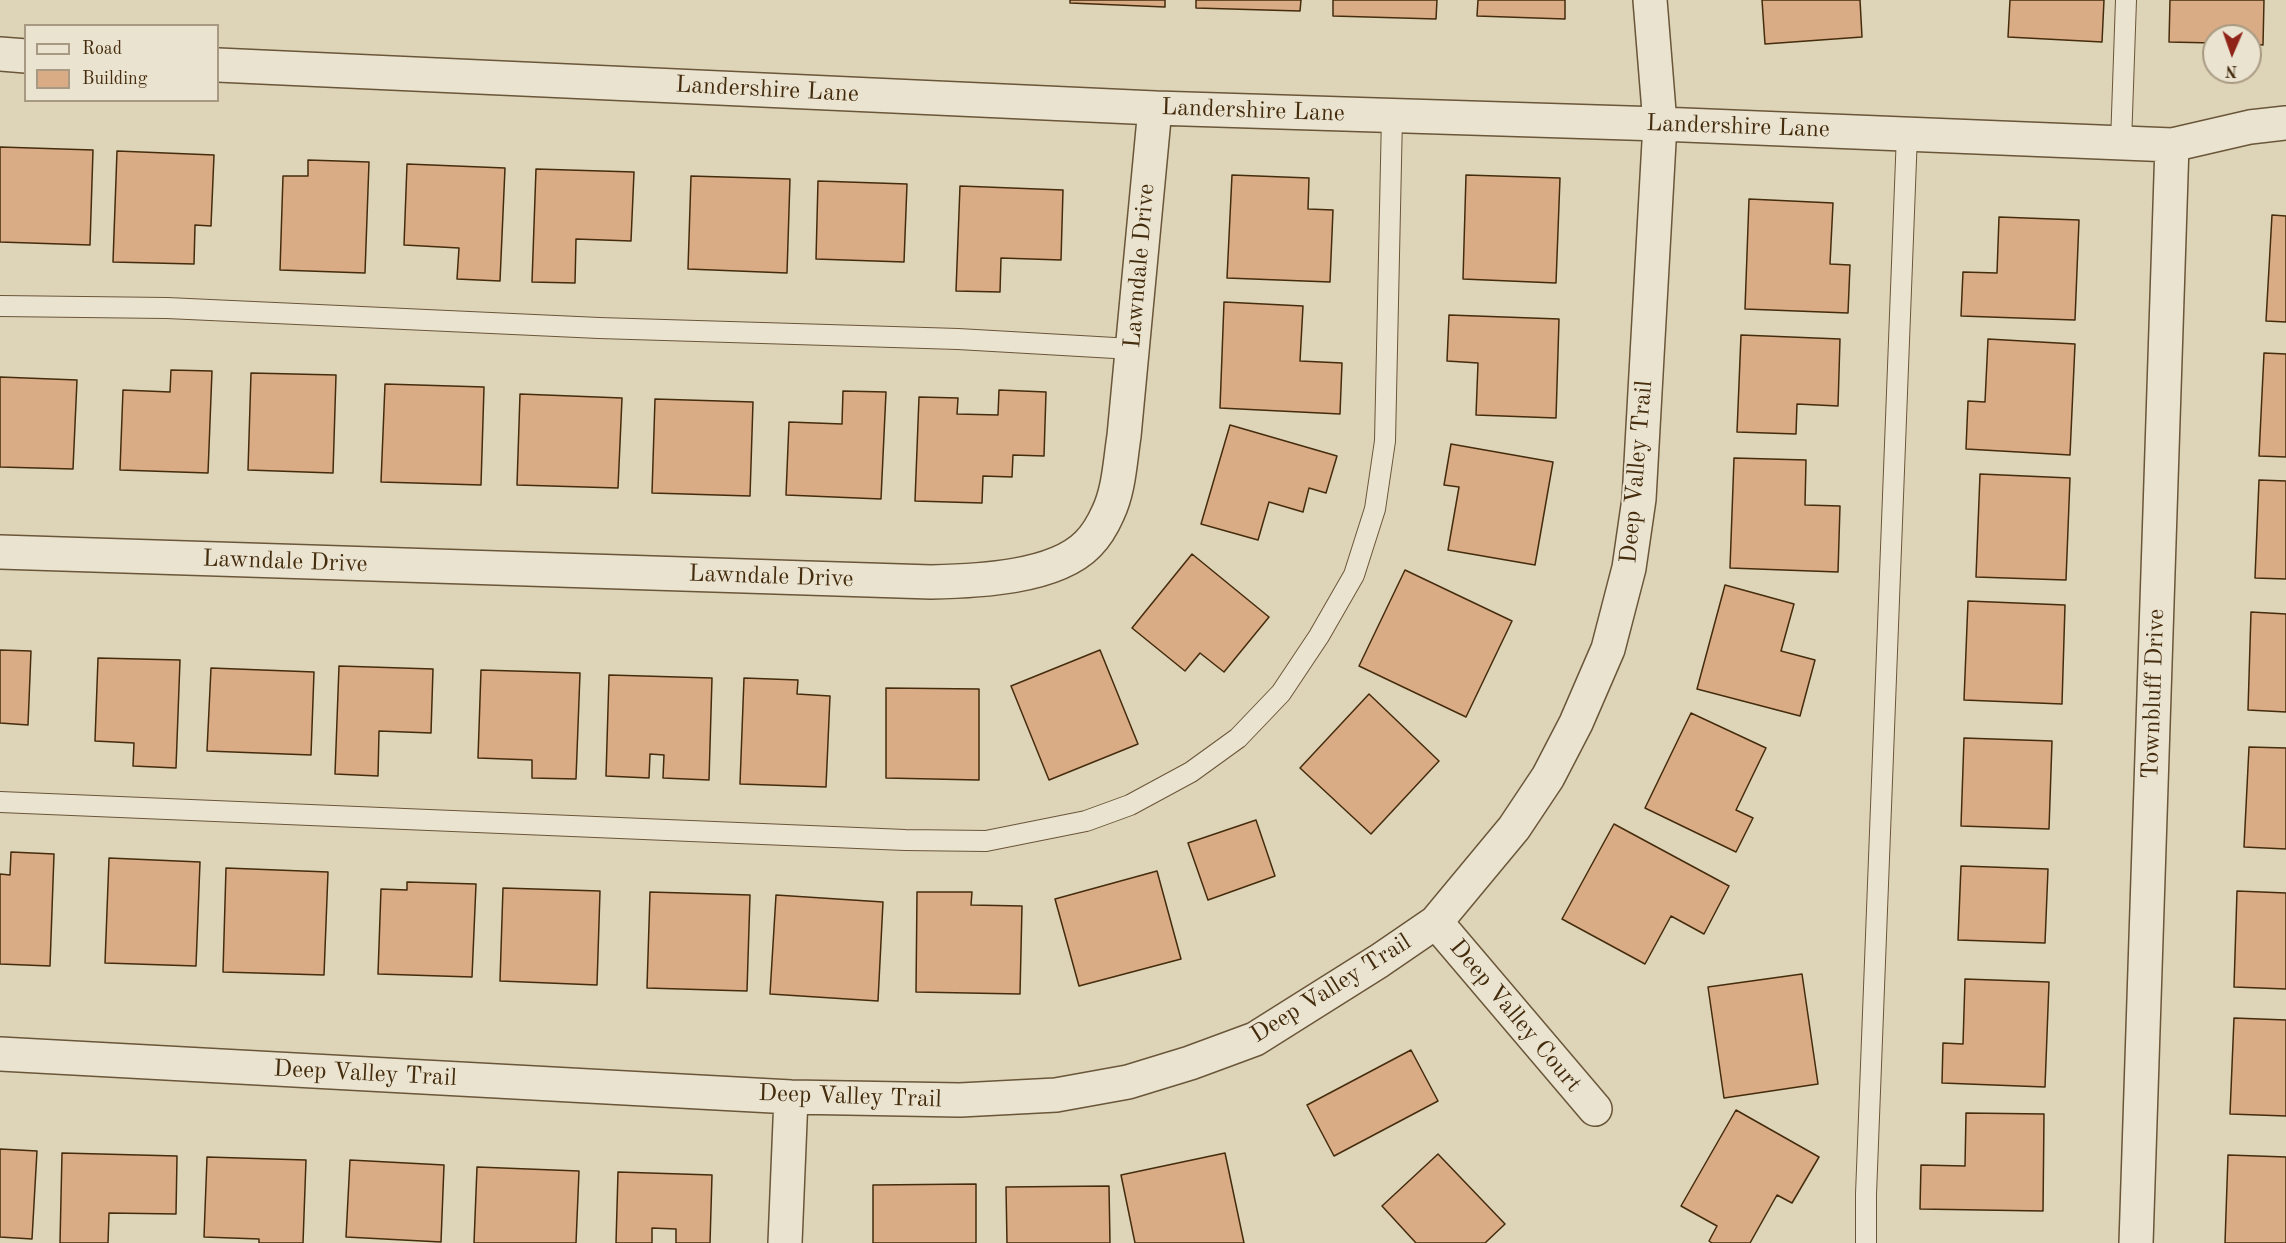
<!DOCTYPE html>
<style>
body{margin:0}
#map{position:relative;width:2286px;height:1243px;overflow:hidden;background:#ded4b7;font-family:"Old Standard TT",serif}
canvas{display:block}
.legend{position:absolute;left:24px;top:24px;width:195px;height:78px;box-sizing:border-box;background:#eae3d0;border:2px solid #a89a82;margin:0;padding:8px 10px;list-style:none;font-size:18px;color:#442c0d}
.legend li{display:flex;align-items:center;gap:12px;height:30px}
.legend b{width:30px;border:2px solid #a89a82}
.north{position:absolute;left:2202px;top:24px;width:60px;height:60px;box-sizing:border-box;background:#eae3d0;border:2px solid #a89a82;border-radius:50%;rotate:182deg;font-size:16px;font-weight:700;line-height:24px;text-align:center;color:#442c0d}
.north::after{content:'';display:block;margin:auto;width:21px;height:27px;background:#8f2418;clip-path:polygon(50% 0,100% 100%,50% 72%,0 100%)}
</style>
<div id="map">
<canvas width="2286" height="1243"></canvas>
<ul class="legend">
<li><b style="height:8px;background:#eae3d0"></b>Road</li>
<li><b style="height:16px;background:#daac86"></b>Building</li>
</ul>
<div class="north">N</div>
</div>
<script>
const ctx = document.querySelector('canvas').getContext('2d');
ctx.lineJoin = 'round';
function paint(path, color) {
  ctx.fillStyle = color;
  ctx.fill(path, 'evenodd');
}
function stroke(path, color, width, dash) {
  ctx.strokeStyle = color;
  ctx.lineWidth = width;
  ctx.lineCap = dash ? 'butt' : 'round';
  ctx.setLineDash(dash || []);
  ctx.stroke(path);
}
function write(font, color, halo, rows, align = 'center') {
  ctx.font = font + ' "Old Standard TT",serif';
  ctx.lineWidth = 4.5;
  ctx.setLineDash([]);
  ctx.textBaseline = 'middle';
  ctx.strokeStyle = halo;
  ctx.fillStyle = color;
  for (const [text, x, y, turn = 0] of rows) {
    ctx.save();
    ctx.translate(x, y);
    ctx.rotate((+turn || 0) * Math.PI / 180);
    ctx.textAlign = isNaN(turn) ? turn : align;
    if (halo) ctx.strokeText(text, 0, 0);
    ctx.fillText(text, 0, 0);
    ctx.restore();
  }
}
const building = new Path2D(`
 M1070,0h95v7l-95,-4z
 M1196,0h105l-1,11 -104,-3z
 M1333,0h104l-1,19 -103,-3z
 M1478,0h87v19l-88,-3z
 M1762,0h98l2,37 -97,7z
 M2010,0h94l-2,42 -94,-5z
 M2170,0h94l-1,45 -13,-1v-8h-36v7l-45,-1z
 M0,147l93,3 -3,95 -90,-3z
 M117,151l97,4 -3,71 -16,-1 -1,39 -81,-2z
 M308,160l61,2 -4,111 -85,-3 3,-94h25z
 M407,164l98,4 -5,113 -43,-2 2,-31 -55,-3z
 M536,169l98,3 -3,69 -55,-2 -1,44 -43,-1z
 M1232,175l77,3 -1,31 25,1 -3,72 -103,-4z
 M1466,175l94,3 -4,105 -93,-4z
 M691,176l99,3 -3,94 -99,-4z
 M818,181l89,3 -3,78 -88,-3z
 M960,186l103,4 -2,70 -60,-2 -1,34 -44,-1z
 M1749,199l84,4 -3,61 20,1 -2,48 -103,-4z
 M2272,215l14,1v106l-20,-1z
 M1999,217l80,3 -4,100 -114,-4 2,-44 34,1z
 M1224,302l79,4 -3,55 42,2 -2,51 -120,-6z
 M1449,315l110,4 -3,99 -80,-3 2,-52 -31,-2z
 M1741,335l99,4 -2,67 -41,-2 -1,30 -59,-2z
 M1988,339l87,5 -5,111 -104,-6 2,-48 17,1z
 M2264,353l22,1v103l-27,-1z
 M171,370l41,1 -4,102 -88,-3 3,-80 47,2z
 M251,373l85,2 -3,98 -85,-3z
 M0,377l77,3 -4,89 -73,-2z
 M385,384l99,3 -3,98 -100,-3z
 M999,390l47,2 -2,64 -31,-1 -1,22 -29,-1 -1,27 -67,-2 4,-104 39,1 -1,16 41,1z
 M843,391l43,1 -5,107 -95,-4 3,-73 53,2z
 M520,394l102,4 -4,90 -101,-3z
 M655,399l98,3 -3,94 -98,-3z
 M1230,425l107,31 -11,37 -17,-5 -6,24 -34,-10 -11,38 -57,-16z
 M1451,444l102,18 -18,103 -87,-15 11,-63 -15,-2z
 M1734,458l72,2 -1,45 35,1 -2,66 -108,-4z
 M1980,474l90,4 -4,102 -90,-3z
 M2259,480l27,1v98l-31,-1z
 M1192,554l77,63 -45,55 -24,-19 -15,18 -53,-43z
 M1405,570l107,51 -46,96 -107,-51z
 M1725,585l69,19 -13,47 34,9 -15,56 -103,-27z
 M1968,601l97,4 -3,99 -98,-4z
 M2251,612l35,2v98l-38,-2z
 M0,650l31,1 -3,74 -28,-2z
 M1100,650l38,94 -89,36 -38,-94z
 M98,658l82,2 -4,108 -43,-2 1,-23 -39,-2z
 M339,666l94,3 -2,64 -52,-2 -1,45 -43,-2z
 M211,668l103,4 -3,83 -104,-4z
 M481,670l99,3 -4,106 -44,-1v-18l-54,-2z
 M609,675l103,3 -3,102 -46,-2 1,-23 -14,-1 -1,24 -43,-2z
 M744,678l54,2 -1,14 33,2 -4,91 -86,-3z
 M886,688l93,1v91l-93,-2z
 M1369,694l70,67 -68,73 -71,-66z
 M1691,713l75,35 -30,62 17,8 -17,34 -91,-44z
 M1964,738l88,3 -3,88 -88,-3z
 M2249,747l37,1v101l-42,-2z
 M1256,820l19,56 -67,24 -20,-57z
 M1614,824l115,62 -25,48 -33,-18 -26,48 -83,-45z
 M11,852l43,2 -4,112 -50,-2v-90l10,1z
 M109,858l91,4 -4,104 -91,-3z
 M1961,866l87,3 -3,74 -87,-3z
 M226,868l102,4 -4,103 -101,-3z
 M1157,871l24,88 -102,27 -24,-87z
 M407,882l69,2 -4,93 -94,-3 3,-85 26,1z
 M503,888l97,3 -3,94 -97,-4z
 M2237,891l49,2v96l-52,-2z
 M650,892l100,3 -3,96 -100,-3z
 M917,892h55l-1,13 51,1 -2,88 -104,-2z
 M776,895l107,7 -5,99 -108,-7z
 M1802,974l16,110 -94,14 -16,-111z
 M1965,979l84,3 -4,105 -103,-4 1,-40 20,1z
 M2234,1018l52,2v96l-56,-2z
 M1411,1050l27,51 -104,55 -27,-51z
 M1736,1110l83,47 -27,46 -15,-8 -27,48h-38l-3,-2 8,-15 -36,-20z
 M1966,1113l78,1 -1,97 -123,-2 1,-44 44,1z
 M0,1149l37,2 -5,88 -32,-2z
 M62,1153l115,3 -1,58 -67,-1 -1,30h-48z
 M1225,1153l19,90h-109l-14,-68z
 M1438,1154l67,70 -20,19h-69l-34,-37z
 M2228,1155l58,2v86h-61z
 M207,1157l99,3 -3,83h-44v-4l-55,-2z
 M350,1160l94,5 -3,77 -95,-5z
 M477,1167l102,4 -3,72h-102z
 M618,1172l94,3 -2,68h-34v-14l-24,-1v15h-36z
 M976,1184v59h-103v-58z
 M1109,1186l1,57h-103l-1,-56z`);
paint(building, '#daac86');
stroke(building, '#442c0d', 1.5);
const service = new Path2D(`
 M2121,143l5,-143
 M0,306l167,2 432,20 359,11 174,10
 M0,802l905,38 81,1 100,-20 44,-16 61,-33 47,-34 43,-45 38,-57 35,-61 21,-66 10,-68 7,-325
 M1866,1243v-49l41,-1060`);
const minor = new Path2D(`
 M0,54l26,2
 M218,65l937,43 505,16 512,21 78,-18 36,-4
 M0,552l931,30c46,-1 124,-4 157,-38 8,-8 16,-22 20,-31 11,-23 12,-51 16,-77l31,-328
 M1436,922l159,187
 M0,1054l791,43 169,3 96,-5 72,-13 62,-19 65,-24 124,-78 57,-39 78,-94 34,-51 28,-54 32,-74 21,-81 10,-69 21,-375 -10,-124
 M785,1243l6,-146
 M2136,1243l36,-1098`);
stroke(service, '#6a5638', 22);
stroke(minor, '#6a5638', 36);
stroke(service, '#eae3d0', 20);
stroke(minor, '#eae3d0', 33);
write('24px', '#442c0d', '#eae3d0', [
 ["Landershire Lane",767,90,3],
 ["Landershire Lane",1253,111,2],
 ["Landershire Lane",1738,127,2],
 ["Lawndale Drive",1140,266,-85],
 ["Deep Valley Trail",1637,472,-85],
 ["Lawndale Drive",285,562,2],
 ["Lawndale Drive",771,577,2],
 ["Townbluff Drive",2154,694,-88],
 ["Deep Valley Trail",1331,989,-32],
 ["Deep Valley Court",1515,1016,50],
 ["Deep Valley Trail",365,1074,3],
 ["Deep Valley Trail",850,1097,2]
]);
</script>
